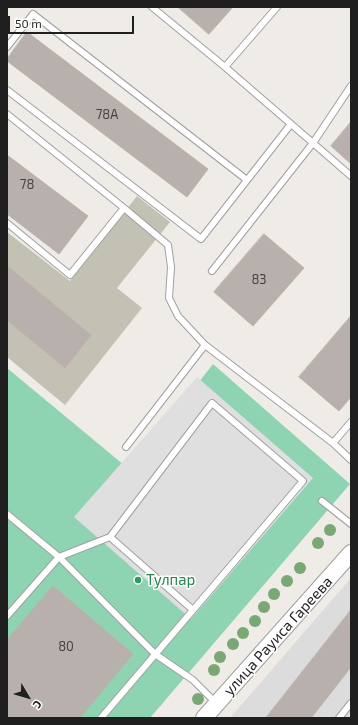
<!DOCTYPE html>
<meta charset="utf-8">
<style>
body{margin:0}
#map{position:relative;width:358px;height:725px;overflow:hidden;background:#efebe6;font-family:"Exo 2",sans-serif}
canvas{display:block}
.frame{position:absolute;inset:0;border:8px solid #1f1f1f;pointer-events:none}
.north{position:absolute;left:8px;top:677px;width:40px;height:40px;-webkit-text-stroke:3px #fff;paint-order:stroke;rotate:128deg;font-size:11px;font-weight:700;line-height:16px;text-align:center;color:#1f1f1f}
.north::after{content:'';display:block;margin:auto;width:14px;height:18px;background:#1f1f1f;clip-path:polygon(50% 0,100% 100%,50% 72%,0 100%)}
.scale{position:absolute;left:8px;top:16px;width:126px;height:18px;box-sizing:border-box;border:2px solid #1f1f1f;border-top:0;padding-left:5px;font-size:12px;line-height:14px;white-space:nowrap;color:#1f1f1f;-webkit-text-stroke:3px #fff;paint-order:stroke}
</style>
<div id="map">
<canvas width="358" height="725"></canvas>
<div class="frame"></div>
<div class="north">С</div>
<div class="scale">50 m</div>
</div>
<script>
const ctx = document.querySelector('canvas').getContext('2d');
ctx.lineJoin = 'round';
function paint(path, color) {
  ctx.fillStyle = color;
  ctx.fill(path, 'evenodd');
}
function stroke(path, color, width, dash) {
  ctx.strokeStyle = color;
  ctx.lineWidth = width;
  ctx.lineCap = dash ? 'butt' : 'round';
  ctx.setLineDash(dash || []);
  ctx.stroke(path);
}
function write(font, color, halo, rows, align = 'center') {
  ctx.font = font + ' "Exo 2",sans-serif';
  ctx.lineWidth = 3;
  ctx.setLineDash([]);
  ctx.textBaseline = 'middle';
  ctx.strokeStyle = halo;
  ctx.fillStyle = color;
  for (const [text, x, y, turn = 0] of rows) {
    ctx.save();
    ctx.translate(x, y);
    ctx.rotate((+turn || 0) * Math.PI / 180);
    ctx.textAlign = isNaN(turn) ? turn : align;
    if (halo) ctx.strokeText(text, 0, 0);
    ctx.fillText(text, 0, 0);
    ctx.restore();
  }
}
paint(new Path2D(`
 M351,578v140h-121z`), '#dddcdc');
paint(new Path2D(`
 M137,196l33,26 -53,66 25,20 -77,97 -58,-48v-125l63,49z`), '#c2c1b3');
paint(new Path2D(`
 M213,364l137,120 -200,234h-143v-350l123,102z`), '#8ed4b3');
paint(new Path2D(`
 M197,377l116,101 -122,141 -117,-102z`), '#dfdfdf');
const building = new Path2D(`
 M178,7h55l-24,27z
 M27,32l181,137 -21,28 -180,-136v-2z
 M351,122v42l-20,-18z
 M7,155l81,61 -29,38 -52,-40z
 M264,234l40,34 -51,58 -39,-34z
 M7,266l84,69 -26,33 -58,-48z
 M351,316v81l-12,14 -40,-34z
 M53,586l80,68 -53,64h-73v-78z
 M351,610v57l-21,27 -19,24h-45z`);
paint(building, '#b7b0ac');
stroke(building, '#beb2aa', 1);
const service = new Path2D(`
 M152,7l73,60
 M7,47l26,-33 214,166
 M351,86l-38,57 38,33
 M7,90l194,149 90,-115
 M7,114l117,94 -54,67 -63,-52
 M124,208l44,37 3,22 -2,31 9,18 27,29 128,98
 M212,271l101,-128 -88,-76 52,-60
 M351,422l-18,21 18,17
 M126,447l79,-102
 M322,501l29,23
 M7,514l52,43 96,97 38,26 23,23
 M7,616l52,-59 51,-20 83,73
 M101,718l202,-237 -91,-78 -102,134
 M339,718l12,-15`);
const tertiary = new Path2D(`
 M204,718l147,-165`);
stroke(service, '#a0a0a0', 8);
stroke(tertiary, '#a0a0a0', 18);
stroke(service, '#fff', 6);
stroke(tertiary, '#fff', 16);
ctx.fillStyle = '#79a875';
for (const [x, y] of [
 [330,530],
 [318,543],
 [300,568],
 [287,581],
 [274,594],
 [264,607],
 [255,621],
 [243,633],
 [233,644],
 [220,657],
 [214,670],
 [198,699]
]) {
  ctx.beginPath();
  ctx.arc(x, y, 6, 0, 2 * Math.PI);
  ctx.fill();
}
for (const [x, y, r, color] of [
 [138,580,4,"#2e9e5b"]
]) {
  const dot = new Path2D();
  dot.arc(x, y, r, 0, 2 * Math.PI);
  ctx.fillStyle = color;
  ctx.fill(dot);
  stroke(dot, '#fff', 1.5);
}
write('13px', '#454342', null, [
 ["78А",107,115],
 ["78",27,185],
 ["83",259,280],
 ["80",66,647]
]);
write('15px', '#27864d', '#fff', [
 ["Тулпар",146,580]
], 'left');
write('15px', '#1f1f1f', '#fff', [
 ["улица Рауиса Гареева",278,636,-48]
]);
</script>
